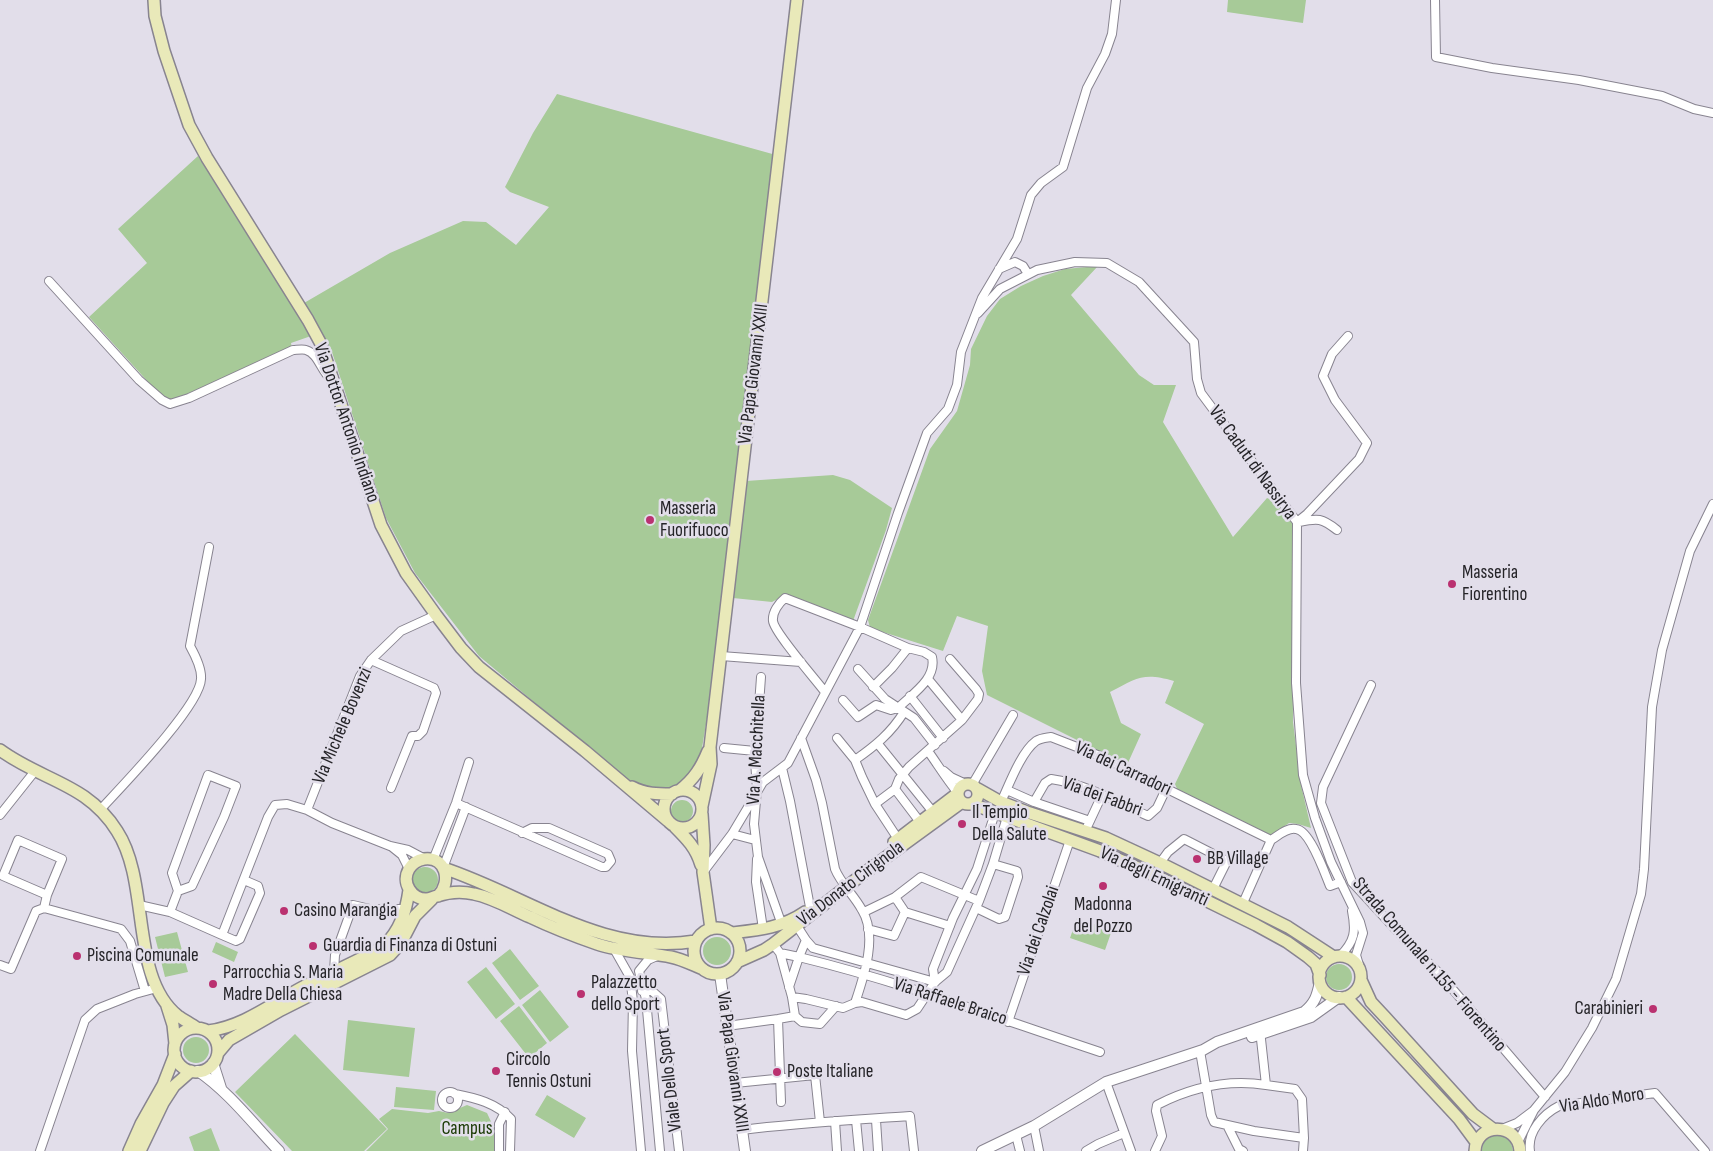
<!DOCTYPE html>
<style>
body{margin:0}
canvas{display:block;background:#e2deea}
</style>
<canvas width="1713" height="1151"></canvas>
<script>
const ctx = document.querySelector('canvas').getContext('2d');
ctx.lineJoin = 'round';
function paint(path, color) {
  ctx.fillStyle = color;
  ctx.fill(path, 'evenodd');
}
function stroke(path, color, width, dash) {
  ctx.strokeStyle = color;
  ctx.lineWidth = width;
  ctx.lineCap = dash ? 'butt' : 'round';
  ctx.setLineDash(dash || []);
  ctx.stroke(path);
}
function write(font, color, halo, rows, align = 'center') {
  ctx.font = font + ' "Sofia Sans Condensed",sans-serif';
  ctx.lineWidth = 5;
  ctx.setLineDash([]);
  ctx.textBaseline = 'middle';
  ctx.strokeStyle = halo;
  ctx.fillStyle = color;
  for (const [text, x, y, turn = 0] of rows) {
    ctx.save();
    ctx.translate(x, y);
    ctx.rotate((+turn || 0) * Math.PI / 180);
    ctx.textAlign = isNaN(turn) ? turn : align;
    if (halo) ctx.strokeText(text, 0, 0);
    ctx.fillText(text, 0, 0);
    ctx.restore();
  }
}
paint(new Path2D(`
 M1228,0h78l-3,23 -76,-11z
 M557,94l219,61 -62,521 -12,72 -6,20 -15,16 -10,4 -15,3 -30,-12 -147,-123 -64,-83 -29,-55 -55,-169 -27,-46 86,-50 73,-32 23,1 30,23 33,-38 -39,-15 -5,-5 28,-54z
 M198,156l113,180 -20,7 1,5 -119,55 -13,-8 -71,-78 58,-54 -29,-34z
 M1098,266l-27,29 68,80 15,10h22l-13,37 70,115 34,-39 9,4 16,21 1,199 8,63 10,43 -13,-4 -9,-1 -18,13 -93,-45 -3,-7 29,-60 -39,-21 9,-22c-31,-9 -37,-3 -64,11l11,31 20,11 -14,31 -140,-70 -5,-24 6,-45 -31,-10 -14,35 -73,-23 -2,-8 62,-171 27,-38 13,-46 1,-16 16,-33 13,-17 21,-13 22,-10 22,-7z
 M833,475l17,5 42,28 -6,22 -33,91 -70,-25 -11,6 -39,-4 13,-117z
 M671 811a11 11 0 1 1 22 0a11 11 0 1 1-22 0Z
 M412 880a13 13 0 1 1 26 0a13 13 0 1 1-26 0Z
 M1077,918l35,12 -7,20 -35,-12z
 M177,932l11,40 -23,5 -10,-40z
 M703 951a14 14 0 1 1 28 0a14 14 0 1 1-28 0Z
 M216,942l22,10 -4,10 -22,-10z
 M510,949l29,37 -19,14 -28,-37z
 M1326 977a13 13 0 1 1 26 0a13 13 0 1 1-26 0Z
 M486,967l29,37 -19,15 -29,-37z
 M540,990l29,37 -19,15 -28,-37z
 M519,1006l28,37 -18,15 -29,-37z
 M348,1020l67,8 -6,49 -66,-7z
 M295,1034l92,95 -23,22h-72l-57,-59z
 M183 1050a13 13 0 1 1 26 0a13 13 0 1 1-26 0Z
 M396,1087l40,4 -2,19 -40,-3z
 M547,1095l39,23 -12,20 -39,-23z
 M467,1105l20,8 7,15v23h-128l22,-22 -9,-10 13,-10 36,4 11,-2 9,2z
 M211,1128l9,23h-26l-5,-14z
 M1496,1134c10,3 16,6 17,17h-31c0,-9 5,-14 14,-17z`), '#a7ca98');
const minor = new Path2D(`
 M1435,0l1,57 56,11 87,12 83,16 32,13 19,4
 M999,269l16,-7 8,4 5,8
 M49,281l90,99 23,20 8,4 19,-6 104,-48c3,0 10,-1 13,0 13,4 15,22 25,29
 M978,313l22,-24 37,-19 38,-8 32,1 32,19 55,60 3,37 4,14 96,129 -1,161 7,92 12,43 16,44 29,60 3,11 -7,22 5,17
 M1297,522l10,-8 52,-55 8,-16 -32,-43 -12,-24 9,-22 16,-18
 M1299,522c19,-4 23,-4 38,8
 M721,656l80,6
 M371,660l63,28 2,5 -13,38 -5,5h-6l-21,52
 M858,669l27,30 29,19 21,27
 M761,677l-6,84 2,28 -3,35 4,33 24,68
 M928,679l34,41
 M1371,685l-48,102 -2,16 31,79 59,64 26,25 108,126
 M825,692c-9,-12 -51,-60 -52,-71 -1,-9 6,-18 12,-23l75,29 48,21 -16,20 -19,19
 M910,696l33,42
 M843,700l15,17 18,-12 15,5 7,-2c14,-14 39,-29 34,-51l-8,-5 -16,-4
 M801,738l15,42 6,23 13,66c6,15 19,26 27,41 16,26 2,66 -7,93
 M837,738l18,22 7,17 13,27 23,35
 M878,744l55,68
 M724,748l31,3
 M928,751c10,14 19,29 30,42
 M855,760c20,-14 36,-27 49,-48
 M782,768l8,33 20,106
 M944,771l7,6 15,7
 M972,785l41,-70
 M895,789l25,33
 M1007,790l27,12 11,-19 6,-4c34,5 65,22 97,37l9,-8 9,-19
 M1001,802c8,-17 20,-50 35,-61 5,-3 9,-3 15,-4l49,19 171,84
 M1034,802l56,19
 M456,803l146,64h4l5,-6 -3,-7 -59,-26h-17l-10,5
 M875,804l20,-15 4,-10 10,-12 53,-47 16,-21 1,-5 -3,-5 -26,-30
 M100,810c22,-24 100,-104 101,-131 1,-11 -6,-24 -11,-33l19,-99
 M307,810l53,-134 11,-16 30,-29 35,-16
 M0,815l35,-44
 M1088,825l14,-30
 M732,834l23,6
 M1271,840c7,-4 16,-13 25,-11 14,1 29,45 34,57l11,-4
 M392,847l10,8 7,14
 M757,859l-1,23 7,47
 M433,860l23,-57 13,-41
 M1160,863l8,-11 16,-13 43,22 -14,28
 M443,868l23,-61
 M704,871l28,-37 31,-52 25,-19 72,-136 38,-114 29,-80 21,-24 9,-24 4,-33 21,-54 35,-59 14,-44 10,-12 22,-16 24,-79 18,-34 7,-20 4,-34
 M895,897l10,15 45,14
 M1243,903l28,-63
 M139,905l31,7 52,23 46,-118 7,-12 12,-1 20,6 25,13 58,23 18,4 17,9
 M44,908l3,-13 15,-36 -44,-19 -15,36 44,19
 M976,908l23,11 6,-2 13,-40 -1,-6 -24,-7
 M170,912l8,-21 -6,-18 36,-98 28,11 -12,31 -32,69 -14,5
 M864,912l31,-15 26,-20 58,24
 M868,929l26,7 11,-24
 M222,935l14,6 4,-2 20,-46 -2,-7 -14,-6
 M806,940l7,8 122,34
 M773,944l7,9 19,4 7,-17 -9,-14
 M613,947l17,30 3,24 -1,50 9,100
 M780,953l12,44 3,19
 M657,956l-9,4 -9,11 7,28 14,152
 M1340,956c15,-15 16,-25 12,-45
 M0,965l11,4 25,-58 8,-3 77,21 9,12 15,50
 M334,971l1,-16 18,-50 17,4h36
 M935,982l-2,-13 20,-51 24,-49 18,-56
 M789,987l10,-30c103,25 201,62 301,95
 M642,991h10l9,8 18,152
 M792,997l14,2 37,9 12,-5 7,-1 44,13 11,-6 18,-27 12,-10 32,-71 14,-37 14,-47
 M795,1016l7,6 18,2 16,-18
 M778,1019l3,83
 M1008,1022l62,-182
 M727,1026l51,-7 17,-3
 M1260,1030l6,55 29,4 7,10 2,39
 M1200,1051l11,64 3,7 40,9 50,7 -1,13
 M1106,1082l25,69
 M735,1083l80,-8 5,47
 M442 1100a8 8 0 1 1 16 0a8 8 0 1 1-16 0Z
 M455,1094c21,4 41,9 56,25l-1,32
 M856,1120l3,31
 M876,1120l2,31
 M835,1121l2,30
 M1034,1126l5,25
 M1228,1127l11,22 4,2
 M1502,1129l15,-6 16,-12
 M742,1130c56,-7 112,-10 168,-14l4,35
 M1016,1135l4,16
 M1518,1142l16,-32 31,-38 27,-44 24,-49 25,-85 3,-25 8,-162 10,-57 28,-99 23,-47
 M40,1151l45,-131 12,-11 38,-15 22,-6
 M499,1151v-27l6,-12
 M1086,1151l12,-7 26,-11
 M1155,1151l7,-15 -6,-25 1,-6c33,-17 71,-26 109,-20
 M1530,1151c-3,-19 13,-37 29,-45l96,-13 50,58`);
const tertiary = new Path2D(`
 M720,974l25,177
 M1252,1037l59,-20 28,-20
 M213,1063l8,25
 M198,1071c30,20 56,54 81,80
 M982,1151l52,-25 72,-44 97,-32 14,-8 87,-30c11,-9 13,-16 16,-30`);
const secondary = new Path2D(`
 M154,0l1,16 9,35 25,74 18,33 101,162 13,24 60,181 25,48 30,42 25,33 18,19 106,84 83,70
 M0,750c42,31 87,33 117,81 34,52 12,146 61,185 6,4 13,8 19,12
 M958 794a10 10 0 1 1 20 0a10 10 0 1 1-20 0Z
 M632,787c13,7 26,7 40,7
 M978,789l23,13 26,10 79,26 54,25 128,64 46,30
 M664 809a19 19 0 1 1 38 0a19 19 0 1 1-38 0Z
 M680,790c14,-11 21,-22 28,-39
 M972,804l128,47 56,25 100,49 31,17 21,15 8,7 4,11
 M702,806l9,-42 -1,-17 87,-747
 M702,814l2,31 -1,27 8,57
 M675,827c12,12 21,21 26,38
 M894,842l64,-49
 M443,868c83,27 161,89 253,73
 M438,896c14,-14 8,-40 -14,-37 -6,1 -12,5 -15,10 -8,14 3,30 17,30 4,0 7,-2 11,-3 12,-4 25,-5 37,-2 20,4 37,15 56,23 21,10 44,19 67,27 20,7 52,9 74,13 11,2 22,8 32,12
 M694 951a23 23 0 1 1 46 0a23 23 0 1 1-46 0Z
 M731,933c27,-3 51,-5 74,-21
 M1319 977a21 21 0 1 1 42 0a21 21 0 1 1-42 0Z
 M737,962l27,-12 9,-6 86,-67 103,-75
 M1361,980l10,22 14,15 88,97 20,15
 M1346,997l113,122 17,23
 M167,1006l6,19 2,19
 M174 1050a22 22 0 1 1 44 0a22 22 0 1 1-44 0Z
 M208,1031c35,-4 66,-29 97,-45 26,-14 54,-25 79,-40 16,-16 22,-34 25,-56
 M218,1053l11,-13 52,-30 109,-55 11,-12 14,-27 17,-17
 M129,1151l12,-27 22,-39 12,-31
 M140,1151l23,-48 11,-17 17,-15
 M1475,1151c1,-29 43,-29 45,0`);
stroke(minor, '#888490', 10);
stroke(tertiary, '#888490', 12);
stroke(secondary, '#888490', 14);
stroke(minor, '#fff', 8);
stroke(tertiary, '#fff', 10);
stroke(secondary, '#e9e9b9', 11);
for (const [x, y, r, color] of [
 [650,520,5,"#ba3170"],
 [1452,584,5,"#ba3170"],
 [962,824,5,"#ba3170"],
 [1197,859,5,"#ba3170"],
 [1103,886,5,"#ba3170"],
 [284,911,5,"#ba3170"],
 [313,946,5,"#ba3170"],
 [77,956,5,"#ba3170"],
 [213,984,5,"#ba3170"],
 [581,994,5,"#ba3170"],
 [1653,1009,5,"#ba3170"],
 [496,1071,5,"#ba3170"],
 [777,1072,5,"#ba3170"]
]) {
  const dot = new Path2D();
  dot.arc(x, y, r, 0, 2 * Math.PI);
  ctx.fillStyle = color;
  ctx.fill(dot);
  stroke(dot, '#e2deea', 2);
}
write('19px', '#252428', '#e2deea', [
 ["Via Papa Giovanni XXIII",754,374,-83],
 ["Via Dottor Antonio Indiano",346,423,71],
 ["Via Caduti di Nassirya",1252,463,54],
 ["Via Michele Bovenzi",343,726,-67],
 ["Via A. Macchitella",757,750,-87],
 ["Via dei Carradori",1123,769,25],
 ["Via dei Fabbri",1102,797,20],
 ["Via degli Emigranti",1154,877,25],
 ["Via Donato Cirignola",851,884,-37],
 ["Via dei Calzolai",1039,931,-71],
 ["Strada Comunale n.155 - Fiorentino",1429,965,49],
 ["Via Raffaele Braico",950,1002,18],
 ["Via Papa Giovanni XXIII",732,1062,82],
 ["Viale Dello Sport",670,1080,-97],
 ["Via Aldo Moro",1602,1101,-9]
]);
write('19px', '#252428', '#e2deea', [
 ["Masseria",660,509],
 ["Fuorifuoco",660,531],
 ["Masseria",1462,573],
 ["Fiorentino",1462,595],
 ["Il Tempio",972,813],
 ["Della Salute",972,835],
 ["BB Village",1207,859],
 ["Madonna",1103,905,"center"],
 ["del Pozzo",1103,927,"center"],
 ["Casino Marangia",294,911],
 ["Guardia di Finanza di Ostuni",323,946],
 ["Piscina Comunale",87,956],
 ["Parrocchia S. Maria",223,973],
 ["Madre Della Chiesa",223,995],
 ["Palazzetto",591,983],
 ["dello Sport",591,1005],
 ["Carabinieri",1643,1009,"right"],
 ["Circolo",506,1060],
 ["Tennis Ostuni",506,1082],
 ["Poste Italiane",787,1072]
], 'left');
write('19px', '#173701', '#e2deea', [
 ["Campus",467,1129]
]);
</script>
